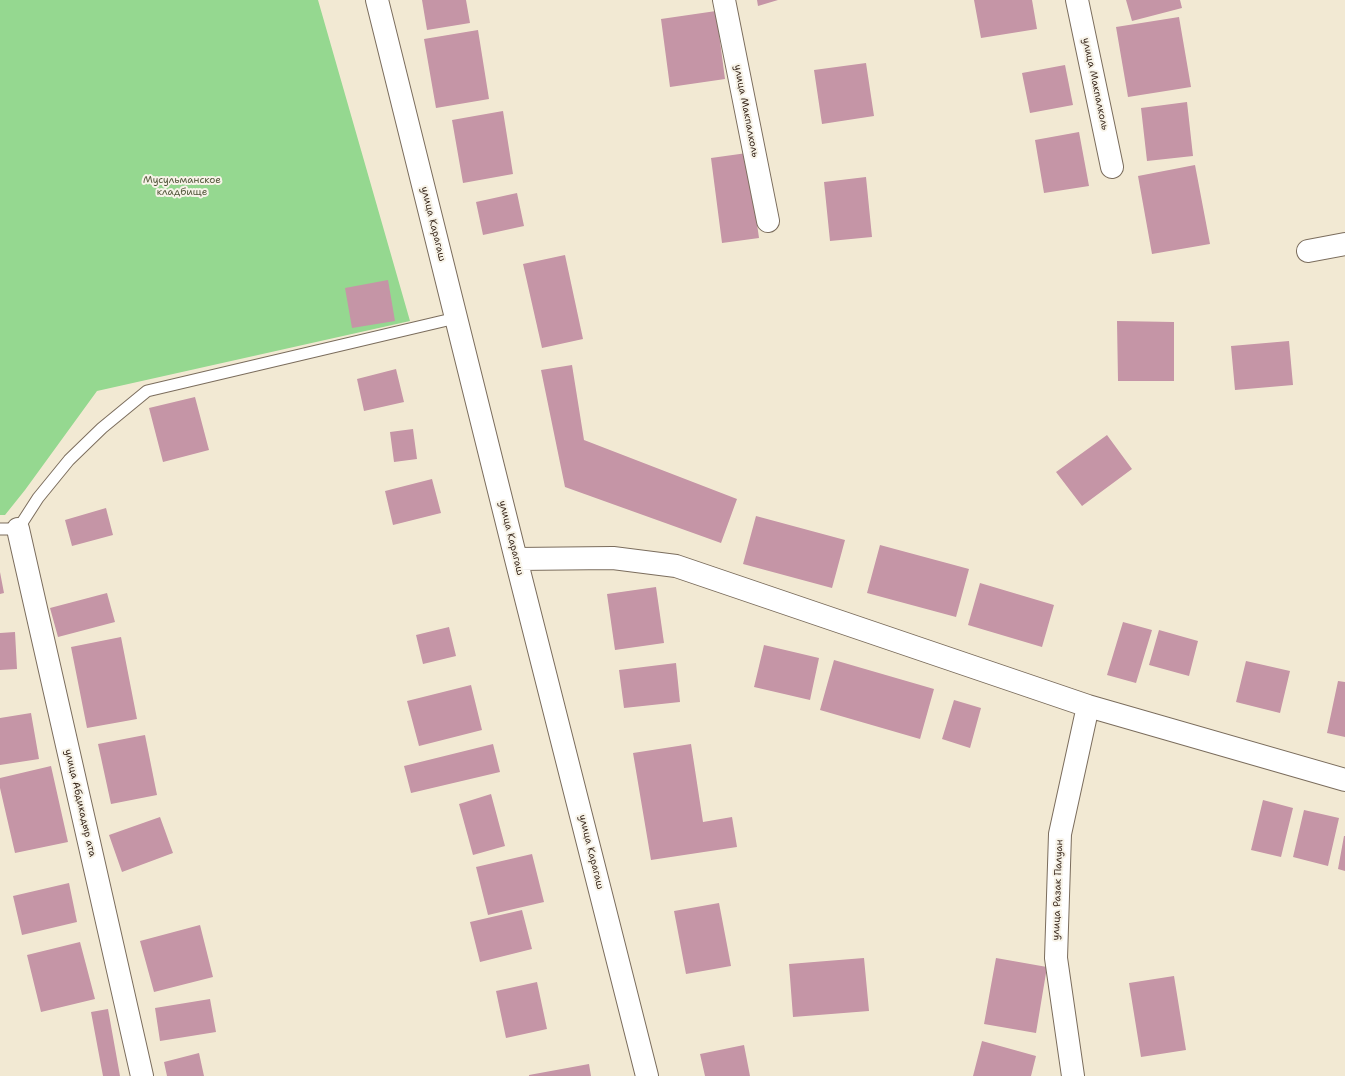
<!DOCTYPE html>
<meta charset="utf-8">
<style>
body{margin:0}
canvas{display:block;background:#f2e9d3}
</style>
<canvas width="1345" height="1076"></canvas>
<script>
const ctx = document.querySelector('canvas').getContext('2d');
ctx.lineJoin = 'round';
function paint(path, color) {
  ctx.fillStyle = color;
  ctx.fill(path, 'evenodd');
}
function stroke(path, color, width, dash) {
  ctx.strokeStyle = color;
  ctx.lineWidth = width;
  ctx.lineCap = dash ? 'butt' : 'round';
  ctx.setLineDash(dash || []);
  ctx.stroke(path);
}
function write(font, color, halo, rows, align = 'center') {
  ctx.font = font + ' "Shantell Sans",sans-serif';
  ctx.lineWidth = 4;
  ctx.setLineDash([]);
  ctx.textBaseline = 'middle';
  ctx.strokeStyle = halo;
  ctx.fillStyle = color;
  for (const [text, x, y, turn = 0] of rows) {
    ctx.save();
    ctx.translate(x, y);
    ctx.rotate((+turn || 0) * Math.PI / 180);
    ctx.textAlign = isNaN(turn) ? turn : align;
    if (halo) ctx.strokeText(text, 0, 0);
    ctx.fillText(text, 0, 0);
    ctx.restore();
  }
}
paint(new Path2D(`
 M0,0h318l92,321 -313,70 -72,99 -20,25h-5z`), '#95d890');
paint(new Path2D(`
 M422,0h44l4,23 -43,7z
 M757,0h21l-20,6z
 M974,0h58l5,29 -56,9z
 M1126,0h54l2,8 -50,13z
 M716,11l9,68 -55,8 -9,-68z
 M1179,17l12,70 -63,10 -12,-70z
 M478,30l11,69 -53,9 -12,-69z
 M866,63l8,53 -52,8 -8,-54z
 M1065,65l8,40 -43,8 -8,-40z
 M1187,102l6,54 -46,5 -6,-53z
 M503,111l10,63 -50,9 -11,-63z
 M1079,132l10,54 -45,7 -9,-53z
 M747,153l12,85 -37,5 -11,-85z
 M1195,165l15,79 -58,10 -14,-78z
 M866,177l6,60 -42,4 -6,-59z
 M517,193l7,33 -41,9 -7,-33z
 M565,255l18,84 -41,9 -19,-84z
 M388,280l7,41 -43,7 -7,-40z
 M1117,321l57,1v59h-56z
 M1289,341l4,44 -58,5 -4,-44z
 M572,365l12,75 153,59 -16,44 -156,-56 -24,-117z
 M396,369l8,33 -40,9 -7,-32z
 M195,397l14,53 -46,12 -14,-54z
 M413,429l4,30 -23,3 -4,-30z
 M1107,435l25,34 -50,37 -26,-34z
 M432,479l9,34 -48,12 -8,-34z
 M106,508l7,27 -41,11 -7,-26z
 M756,516l89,24 -13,48 -89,-24z
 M880,545l89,24 -13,48 -89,-24z
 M0,572l4,21 -4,1z
 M980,583l74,22 -12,42 -74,-22z
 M656,587l8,56 -49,7 -8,-56z
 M107,593l8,29 -57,15 -8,-29z
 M1123,622l29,8 -16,53 -29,-8z
 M449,627l7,29 -33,8 -7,-29z
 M1159,630l39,11 -9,35 -40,-11z
 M15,632l2,37 -17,1v-37z
 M121,637l16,82 -50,9 -16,-81z
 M764,645l55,13 -9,42 -56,-13z
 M834,660l100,29 -14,50 -100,-29z
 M1246,661l44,10 -10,42 -44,-11z
 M676,663l4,39 -56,6 -5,-38z
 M1338,681l7,1v55l-18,-4z
 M471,685l11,45 -63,16 -12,-45z
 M954,700l27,8 -11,40 -28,-9z
 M31,713l8,46 -39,6v-47z
 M145,735l12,60 -46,9 -13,-60z
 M493,744l7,28 -89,21 -7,-27z
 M691,744l12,78 29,-5 5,30 -86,13 -18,-107z
 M51,766l17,76 -53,11 -15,-65v-10z
 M491,794l14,52 -32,9 -14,-51z
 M1263,800l30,8 -12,49 -30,-7z
 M1304,810l35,8 -11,48 -35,-9z
 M160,817l13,36 -51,19 -13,-37z
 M1344,836h1v35l-7,-2z
 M532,854l12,48 -56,13 -12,-48z
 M69,883l8,39 -55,13 -9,-39z
 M719,903l12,63 -45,8 -12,-63z
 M522,910l10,39 -52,13 -10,-40z
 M200,925l13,52 -59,15 -14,-51z
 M80,942l15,57 -54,13 -14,-57z
 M864,958l5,53 -76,6 -4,-53z
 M996,958l51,9 -11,66 -52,-9z
 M1174,976l12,74 -45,7 -12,-74z
 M537,982l10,47 -41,9 -10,-47z
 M210,999l6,33 -56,9 -5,-33z
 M108,1009l12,67h-17l-12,-64z
 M982,1041l54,15 -5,20h-58z
 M744,1045l6,31h-45l-5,-22z
 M199,1053l5,23h-37l-3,-14z
 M589,1064l2,12h-62v-1z`), '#c595a6');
const service = new Path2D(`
 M0,529h18l20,-31 31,-38 33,-32 45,-37 309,-73`);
const minor = new Path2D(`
 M377,0l139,559 131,517
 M724,0l44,221
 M1077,0l35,167
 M1308,251l37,-7
 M18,529l124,547
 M516,559l97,-1 63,8 412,140 257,74
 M1073,1076l-17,-118 4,-124 28,-128`);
stroke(service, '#7b6d5d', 13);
stroke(minor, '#7b6d5d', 24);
stroke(service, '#fff', 11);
stroke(minor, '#fff', 22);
write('10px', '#3b2a1e', '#f7f3e8', [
 ["улица Макпалколь",1095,84,78],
 ["улица Макпалколь",746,111,79],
 ["улица Карагаш",433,224,76],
 ["улица Карагаш",511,538,76],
 ["улица Абдикадыр ата",80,803,77],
 ["улица Карагаш",591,852,76],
 ["улица Разак Палуан",1058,890,-88]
]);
write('10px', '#52563a', '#f7f3e8', [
 ["Мусульманское",182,180],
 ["кладбище",182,192]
]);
</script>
